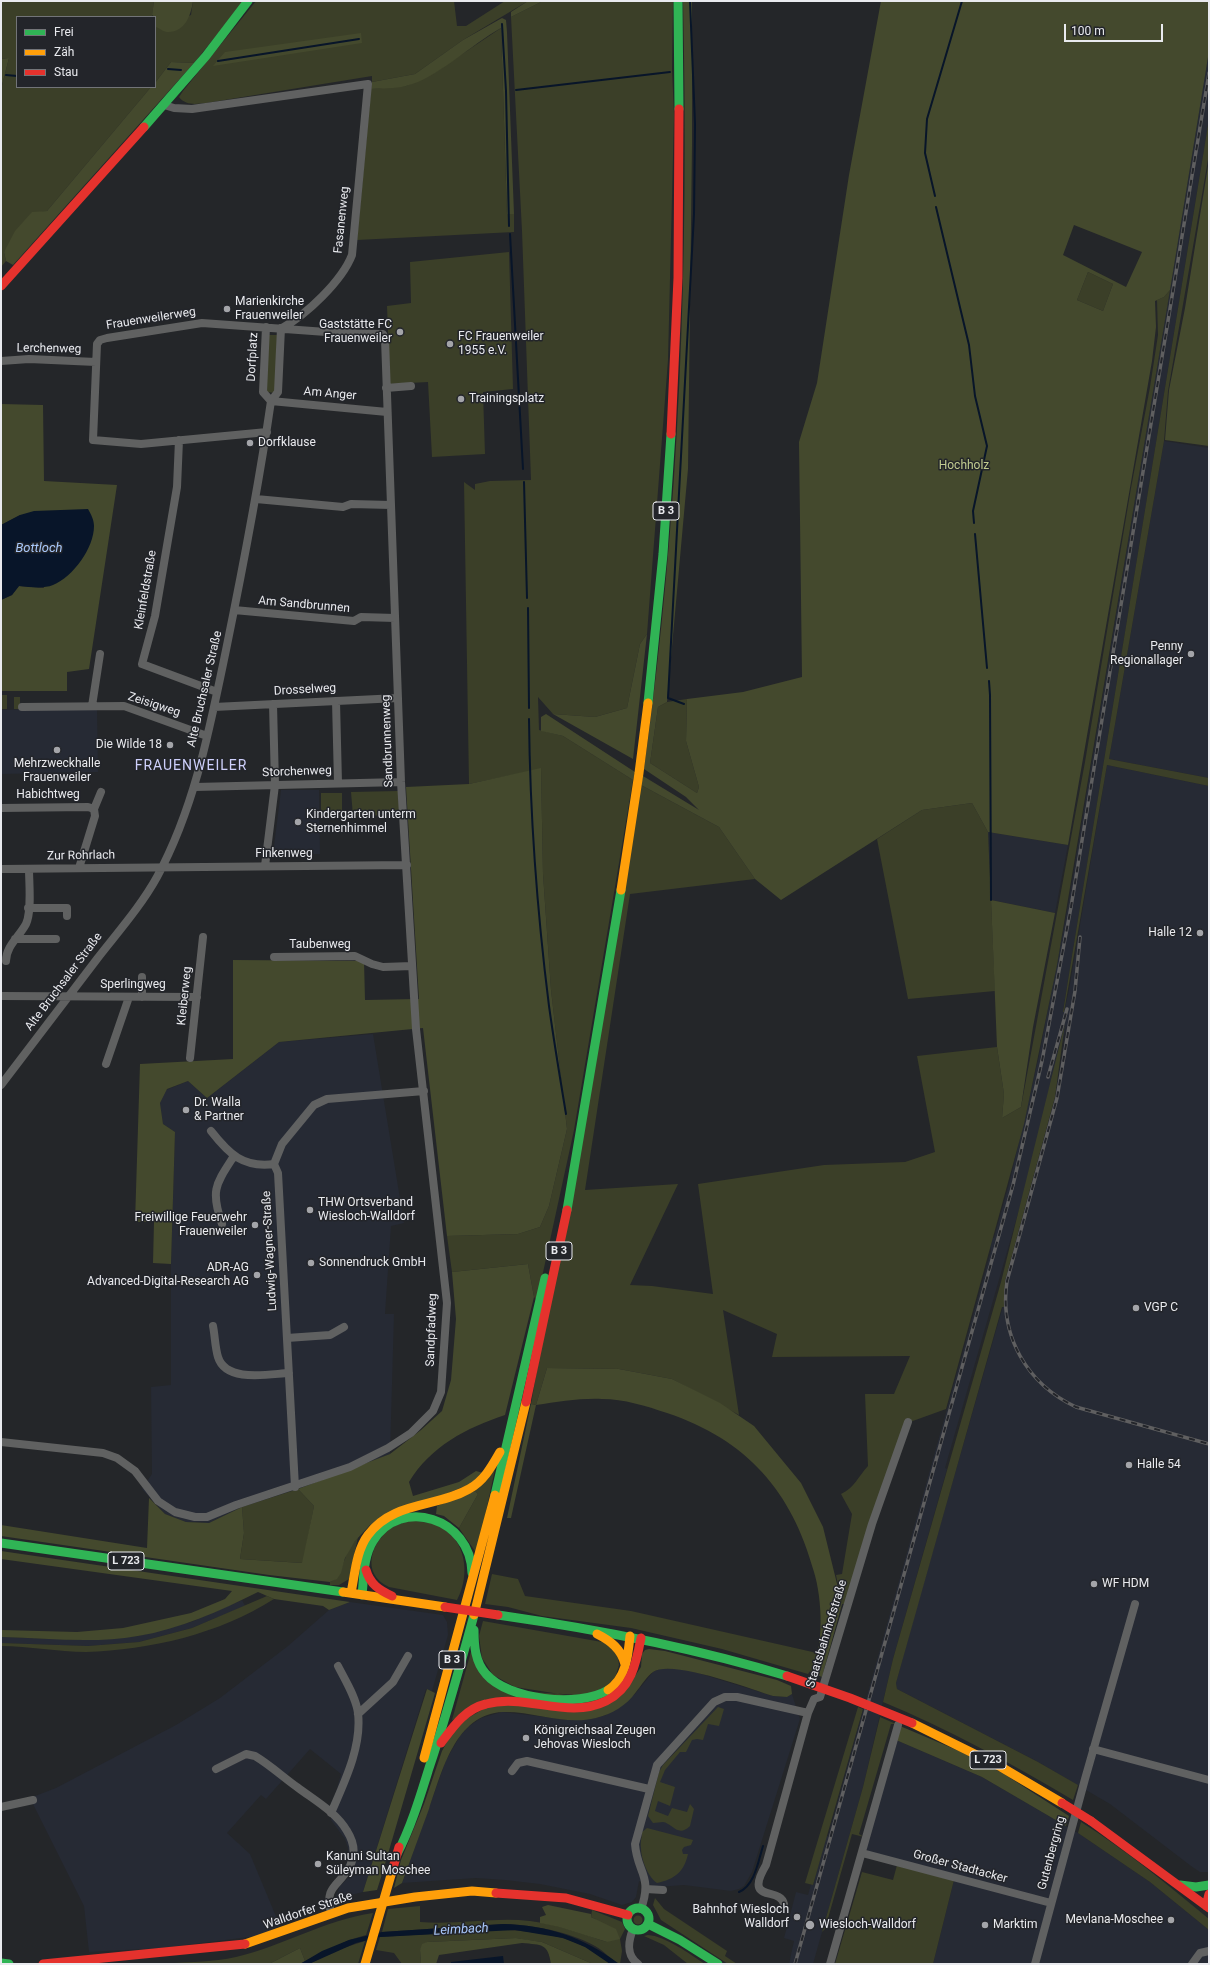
<!DOCTYPE html>
<meta charset="utf-8">
<style>
body{margin:0}
#map{position:relative;width:1210px;height:1965px;overflow:hidden;background:#242629;font-family:Roboto,sans-serif}
canvas{display:block}
.frame{position:absolute;inset:0;border:2px solid #e9eaee;pointer-events:none}
.legend{position:absolute;left:16px;top:16px;width:140px;height:72px;box-sizing:border-box;background:#23252a;border:1px solid #727478;margin:0;padding:5px 7px;list-style:none;font-size:12px;color:#e9eaee}
.legend li{display:flex;align-items:center;gap:8px;height:20px}
.legend b{width:20px;border:1px solid #727478}
.scale{position:absolute;left:1064px;top:24px;width:99px;height:18px;box-sizing:border-box;border:2px solid #e9eaee;border-top:0;padding-left:5px;font-size:12px;line-height:14px;white-space:nowrap;color:#e9eaee;-webkit-text-stroke:3px #23252a;paint-order:stroke}
</style>
<div id="map">
<canvas width="1210" height="1965"></canvas>
<div class="frame"></div>
<ul class="legend">
<li><b style="height:5px;background:#30b455"></b>Frei</li>
<li><b style="height:5px;background:#ff9f0a"></b>Zäh</li>
<li><b style="height:5px;background:#e5322d"></b>Stau</li>
</ul>
<div class="scale">100 m</div>
</div>
<script>
const ctx = document.querySelector('canvas').getContext('2d');
ctx.lineJoin = 'round';
function paint(path, color) {
  ctx.fillStyle = color;
  ctx.fill(path, 'evenodd');
}
function stroke(path, color, width, dash) {
  ctx.strokeStyle = color;
  ctx.lineWidth = width;
  ctx.lineCap = dash ? 'butt' : 'round';
  ctx.setLineDash(dash || []);
  ctx.stroke(path);
}
function write(font, color, halo, rows, align = 'center') {
  ctx.font = font + ' Roboto,sans-serif';
  ctx.lineWidth = 3;
  ctx.setLineDash([]);
  ctx.textBaseline = 'middle';
  ctx.strokeStyle = halo;
  ctx.fillStyle = color;
  for (const [text, x, y, turn = 0] of rows) {
    ctx.save();
    ctx.translate(x, y);
    ctx.rotate((+turn || 0) * Math.PI / 180);
    ctx.textAlign = isNaN(turn) ? turn : align;
    if (halo) ctx.strokeText(text, 0, 0);
    ctx.fillText(text, 0, 0);
    ctx.restore();
  }
}
paint(new Path2D(`
 M1209,51v68l-146,892 1,1 5,-22 38,-225 102,21v1086h-9l-9,-6 -81,-62 -72,-42 -141,-73 -1,-6 17,-63 90,-314 2,-25 50,-184 12,-73 -42,165 -80,279 2,1 -54,190 -30,128 -50,177h-24l5,-23 -10,-3 12,-46 12,3 3,-11 2,1 13,-49h2l163,-585 -1,-6 2,-8 2,1 15,-54 29,-124 30,-154z
 M1164,441l45,7v330l-100,-19z
 M97,708l1,64 -97,2v-64z
 M281,790h38l1,64h-47z
 M988,832l80,13 -13,68 -64,-13z
 M373,1034l31,189 -13,3 -6,88h9l-4,140 -85,33 -63,20 -33,16 -23,-1 -21,-8 -23,-25 10,-15 -1,-87 20,-2v-121l4,-132 -12,-8 -3,-21 6,-13 22,-9 19,17 72,-56z
 M242,1600l3,6 -53,22 -53,14 -51,4 -87,-3v-6l87,3 50,-4 53,-14z
 M350,1602l93,13 4,7 1,13 -16,56 -6,-2 -63,203 -28,7 5,-13 10,-10 -7,-7 6,-11 -1,-10 -3,-9 -14,-19v-18l3,-3 7,-25 -31,-25 -44,50 -5,-4 -34,38 23,21 30,72 -23,10 -95,12 -73,4 -5,-46 -54,-108 26,-10 120,-63 44,-27 68,-52 41,-36z
 M661,1668l24,1 88,27 14,1 5,-3 8,25 -48,153 -8,14 -5,3 -8,2 -47,-6 -27,2 -18,-6 -3,16 -4,5 -10,3 -32,-11 -50,-10 -35,-4 -29,-2 -74,5 44,-123 14,-24 8,-9 13,-9 21,-6 70,8 23,-2 11,-3 29,-21 18,-22z
 M896,1740l86,37 96,56 72,49 59,48v34h-276l21,-84 -81,-21 -7,-11z`), '#262a34');
paint(new Path2D(`
 M1,1h153l-2,16h-135v70h134l-104,124 -13,2 -30,39 2,9 -5,6v-178l8,-31 -8,1z
 M193,1h51l-50,62 -23,-1 -16,21v-58l1,2 35,-12z
 M256,1h198l3,25h9l39,-25h23l-65,39 -48,34 -43,8v-6l-166,27c-10,1 -20,3 -27,-6l4,-6z
 M543,1h130l-1,68 2,46 -6,245 -21,274 -7,10 -13,64 -32,9 -42,-3 -15,-17 1,33 24,6 70,44 -59,350 -37,170 -3,-3 -6,-33 -76,8 -5,-36 71,-2 22,-7 9,-21 18,-77 -16,-139 -8,-116 -2,-105 -72,15 -5,-302 11,8v-6l15,-3 41,-1 -9,-249 -11,-214z
 M501,28l6,186h7v18l-157,8 14,-151 35,-3 28,-13z
 M1209,119v35l-41,237 -4,50 -55,318 100,19v8l-102,-21 -43,247h-1l7,-44z
 M509,252l4,137 -30,3 2,62 -53,3 -4,-75 -38,2 -3,-78 24,-3 -1,-41z
 M1088,272l25,12 -10,27 -26,-11z
 M1170,290l-113,675 -33,159 -78,285 -36,13 -63,182h-5l-6,-29 6,-1 10,-60 -11,-20c13,-6 17,-17 27,-28l-3,-72h29l16,-38 -138,1 5,-23 -54,-24 16,105 -67,-36 -53,-10 -72,-1 -11,37 -5,-1 110,-619 78,42 36,52 -125,15 -45,296 93,-6 -48,101 22,1 61,8 -15,-110 126,-19 81,-3 30,-10 -18,-96 80,-9 7,47 -2,24 19,-11 64,-345 46,-274 19,-101 8,-52 -1,-35 7,-3z
 M269,335h8l-1,58 -10,-1z
 M1,695h6v14h-6z
 M14,697h6v12h-6z
 M687,699l-1,42 13,46 -2,6 -47,-30 8,-56 9,-5z
 M398,791l2,24 -47,1 -2,-24z
 M321,793h21v23h-21z
 M972,803l16,29 7,159 -87,8 -31,-160 45,-29z
 M1065,1023l-10,74 -50,184 -1,26h-2l-106,376 1,6 141,73 40,23 -5,15c-61,-36 -124,-71 -190,-98l10,-43 108,-377z
 M495,1469l-18,85 -18,-26 19,-34 -3,-3z
 M298,1489l16,17 -11,57 -63,-4 4,-26 -2,-26z
 M411,1520c8,2 20,2 27,5 28,14 33,49 19,75l-68,-13c-29,-13 -18,-46 4,-60 5,-3 13,-5 18,-7z
 M358,1537l-9,42 -10,6h-9v-3c12,-5 10,-12 15,-23 2,-8 8,-16 13,-22z
 M492,1574l26,5 7,17 106,15 186,42 -4,14 -5,7 -86,-25 -91,-21 -89,-12 -34,-9 -23,-3z
 M267,1596l7,3c-55,35 -124,51 -188,53 -28,0 -57,-6 -85,-6v-3l87,3 51,-4 53,-14z
 M483,1621l119,21 8,3 8,13 1,7 -5,16 -21,13 -27,1 -51,-8 -22,-12 -11,-17 -3,-22z
 M472,1648l28,42 110,7 -92,2 -66,21z
 M718,1707l6,2 -5,17 -11,-2 -5,16 -6,-1 -5,1 -6,12h-6l-15,18 -5,12 15,5 -5,19 -12,-5 -3,10 13,5 4,-8 15,4 3,-8 4,5 -4,17c-12,12 -18,-3 -27,-4 -3,0 -6,1 -10,1l-5,-7 11,-44 4,-7z
 M858,1707l5,2 -50,176 -8,-2z
 M880,1717l16,7h-5l-32,110 5,3 -12,-3 -27,95 -3,3 41,-145z
 M1081,1822c45,28 87,63 128,97v11l-59,-48 -72,-49z
 M647,1828l46,12 -2,5 -7,2 -2,3 1,4h5c-4,18 -13,25 -31,29 -9,-6 -16,-24 -16,-35 -1,-5 1,-11 1,-16z
 M897,1865l57,15 -21,84h-98l27,-92 31,8z
 M655,1898l9,11 63,42 -2,5 12,8h-9l-67,-44 -8,-15z
 M420,1906v16c37,3 74,-5 110,-1 26,3 52,13 77,21l-12,-23 -4,-2 1,-7 30,12 3,7 -5,10 2,12 -2,13c-9,-4 -16,-13 -25,-18 -27,-15 -62,-21 -92,-22l-121,8 6,-23z
 M373,1913l-7,22 -17,5 -44,21 -5,-13 -31,16h-109c24,-2 54,-2 76,-7 47,-11 89,-37 137,-44z
 M633.5 1920a4.5 4.5 0 1 1 9 0a4.5 4.5 0 1 1-9 0Z
 M496,1930c38,0 85,6 114,34h-17l-51,-22 -15,-2 -11,-2 -89,4 -7,8 1,14h-19l-8,-11 -18,-3 4,-13z
 M648,1935c17,1 42,19 57,29h-17l-24,-19 -20,-9z
 M365,1941l-7,23h-49l25,-13z`), '#3b3f28');
paint(new Path2D(`
 M154,1h39c-2,14 -8,32 -26,31 -3,0 -8,-4 -11,-5l-1,-10 -3,-2z
 M528,1h15l-32,16v-5z
 M683,1h9v143l-4,325 -21,233 -9,5 -8,56 47,30 2,-6 -13,-46 1,-42 56,-7 59,-15 -3,-235 18,-59 32,-208 32,-174h328v50l-39,239 -6,7 -9,4 1,26 -4,34 -84,484 -80,-13 -16,-29 -50,7 -141,90 -26,-21 -36,-52 -78,-42 2,-9 56,34 -13,-13 -42,-28c36,-255 45,-511 39,-768zM1074,225l68,27 -16,35 -63,-32zM1088,272l25,12 -10,27 -26,-11z
 M502,18l4,2 1,12 7,182h-7l-6,-186c-29,16 -65,51 -95,58 -11,3 -24,2 -35,3l1,-7 43,-8 48,-34z
 M361,33l1,10 -149,23 12,-14z
 M9,58l-8,31v-30z
 M171,62l23,1 -181,202 -7,-4 -2,-9 11,-21 17,-19 15,-1 104,-124h4v-4z
 M1209,160v286l-44,-6 4,-50 16,-82z
 M1,404l42,1 1,76 73,4 -28,184 -22,3v19h-66v-91l11,-5 7,-9 25,2 -24,-73 -19,10z
 M647,634l-14,125 -80,-45 42,3 32,-9 13,-64z
 M546,714l89,58 -2,8 -70,-44 -22,-5v-14z
 M541,768l2,106 8,116 16,139 -18,77 -9,21 -22,7 -71,2 -24,-208 -144,14 -72,56 -19,-17 -21,8 -7,14 3,21 12,8 -4,132 -18,-1 1,-41h-19l5,-158 93,-5v-99l131,1 1,39 54,-1 -13,-212 63,-3z
 M991,900l64,13 -22,114 -12,80 -19,11 2,-24 -7,-47z
 M528,1264l6,33 -29,118c-39,13 -74,31 -96,67l4,14 46,-14 17,-11 7,2 -8,9 -105,43 -15,16 -10,17 -4,15 -4,6 -7,3 -61,-7 -268,-39v-11l146,23 2,-50 16,16 21,8 23,1 33,-16 2,26 -4,26 62,4 12,-57 -16,-17 92,-35 31,-24 21,-19 9,-31 5,-61 -4,-47z
 M547,1368l72,1 53,10 48,24 34,23 47,57 22,44 19,77 -20,73 -12,-5c15,-23 12,-74 4,-100 -22,-81 -67,-132 -147,-159 -21,-7 -43,-14 -65,-14 -22,-1 -44,3 -66,6l-25,113h-4l24,-114 5,1z
 M475,1491l3,3 -19,34 -15,-12 -8,-2 1,-8z
 M1,1551l349,51 -21,8 -6,-4 -49,-7 -16,-7c-38,19 -78,37 -120,44 -45,8 -91,2 -137,1v-7l76,2 46,-4 68,-15 34,-14 7,-8 -231,-32z
 M649,1649l16,2 112,29 14,6 1,8 -5,3 -14,-1c-23,-7 -101,-37 -120,-24 -6,4 -12,14 -17,20 -10,14 -24,22 -40,26 -31,8 -62,-7 -93,-6 -48,2 -61,60 -74,97 -9,25 -18,49 -27,74l-8,5 7,-28 23,-56 18,-53 11,-20 8,-9 26,-15 140,-19 14,-21 1,-13 3,-4z
 M427,1689l8,4 -52,178 -6,19 -14,2z
 M900,1726l59,25 45,23 65,42 -3,10 -84,-49 -86,-37z
 M548,1905l43,9v3l25,12 4,10 -13,3 -48,-15 -19,-4v-6l6,-2 -4,-8z
 M516,1938l26,4 51,22h-42c-3,-21 -9,-19 -29,-21l-83,12 -3,9h-15l-1,-14 2,-6 5,-2z
 M300,1948l5,13 -5,3h-31z`), '#44492d');
paint(new Path2D(`
 M88,509c3,5 6,11 6,17 0,22 -21,51 -41,59 -10,4 -22,2 -34,1l-7,9 -11,5v-75l19,-10 14,-4z
 M503,1924c44,1 81,13 116,40h-9l-25,-17 -22,-9 -48,-8 -135,7 -24,6 -47,21h-9l22,-13 27,-11 33,-8z
 M503,1956l1,8h-53v-2z`), '#081529');
stroke(new Path2D(`
 M502,24l4,67 3,135
 M218,61l141,-22
 M168,69l13,1
 M6,75l11,1
 M516,90l154,-18
 M935,196l-10,-43 2,-34 35,-118
 M936,207l33,138 6,51 12,50 -14,65 1,12
 M510,234l13,235
 M524,482l3,116
 M975,534l12,134
 M528,608l1,100
 M989,681l1,14 1,205
 M684,704l-16,-6 26,-484 1,-90 -5,-123
 M529,719c1,95 8,192 20,287 5,36 11,72 17,108
 M739,1892c16,-7 19,-30 24,-46`), '#081529', 2);
stroke(new Path2D(`
 M164,105l10,3 18,1 176,-25 -16,171c-10,26 -46,60 -70,73
 M266,327l-3,65 8,9
 M1,361l28,-2 67,3
 M386,388l25,-2
 M271,401l116,11
 M179,440l-2,47 -22,129 -13,48 75,28
 M256,499l87,8 8,-3 40,1
 M234,610l120,11 7,-4 34,1
 M336,701l2,82
 M92,706l8,-52
 M22,707l102,-1 83,30
 M214,707l184,-9
 M195,787l206,-5
 M1,808l87,-1 6,2 1,7 -16,52
 M94,809l7,-17
 M265,866l10,-81 -2,-81
 M1,869l406,-4
 M28,908h39v8
 M15,939h41
 M274,957l81,-1 17,8 11,3 29,-1
 M6,961c0,-15 13,-24 20,-37 6,-13 3,-41 3,-55
 M1,996l196,1
 M142,997v-20
 M190,1058l13,-121
 M106,1064l23,-67
 M1,1085c32,-42 64,-84 96,-126 21,-27 44,-53 60,-82 38,-70 53,-150 69,-227 17,-83 33,-166 45,-249l7,-9 3,-64
 M211,1131c18,23 32,37 63,33
 M222,1224c-12,-34 -6,-40 12,-68
 M213,1326c2,10 2,21 5,31 8,26 51,17 71,16
 M287,1338l43,-3 14,-8
 M1,1442l102,11 14,5 18,13 23,30 17,11 20,5h12l29,-12 114,-38 38,-19 23,-15 22,-22 8,-19 6,-89 -31,-274 -15,-247 -16,-443 -2,-5 -43,-1 -138,-10 -95,15 -7,2 -3,4 -4,96 48,4 126,-12
 M295,1487l-17,-314 -4,-9 8,-20 32,-39 13,-6 97,-8
 M358,1714l35,-32 15,-26
 M1093,1749l116,31
 M216,1769l30,-15 9,2c15,9 28,21 42,31 17,13 39,25 50,44 7,11 9,23 3,35 -11,21 -26,19 -19,47
 M512,1771l6,-8 9,-2 122,28
 M1,1807l32,-7
 M331,1813c13,-30 31,-66 27,-100 -2,-16 -13,-33 -20,-47
 M862,1853l189,50
 M646,1889l17,1
 M784,1904c-4,-18 -41,0 -18,-39l42,-152 6,-14 6,-2 52,-173 36,-102
 M641,1909c12,-34 -4,-36 -6,-65l22,-79 57,-63 11,-5h12l71,16
 M633,1929c-5,13 -7,26 5,35
 M830,1964l68,-239
 M1035,1964l50,-185 50,-175
 M1192,1964l8,-11 9,-2`), '#606161', 8);
stroke(new Path2D(`
 M678,1l1,108
 M144,127l62,-71 42,-55
 M648,703l15,-149 8,-120
 M567,1210l54,-320
 M495,1495l50,-217
 M1,1543l342,49
 M362,1595c2,-17 1,-38 11,-54 28,-45 98,-23 99,32
 M498,1615c98,14 194,32 289,61
 M474,1630c0,15 1,32 12,44 22,26 93,34 122,16
 M397,1854c14,-27 23,-57 32,-86 17,-50 31,-102 45,-153
 M1180,1885l16,2 13,-2
 M627 1919a11 11 0 1 1 22 0a11 11 0 1 1-22 0Z
 M648,1924l32,16 38,24
 M1,1963l8,1`), '#30b455', 9);
stroke(new Path2D(`
 M621,890l18,-117 9,-70
 M343,1592l102,15
 M351,1593c4,-19 5,-42 17,-58 25,-34 68,-27 101,-46 15,-8 23,-23 31,-37
 M474,1615l52,-213
 M597,1634c14,7 24,15 28,30
 M608,1690c18,-11 20,-34 22,-54
 M912,1723l89,44 61,36
 M424,1758l71,-263
 M245,1944l103,-36 67,-11 57,-6 24,2`), '#ff9f0a', 9);
stroke(new Path2D(`
 M1,286l143,-159
 M671,434l7,-156 1,-169
 M526,1402l41,-192
 M366,1570c4,14 13,20 26,26
 M441,1743c12,-16 24,-34 45,-39 40,-11 82,16 120,-3 25,-12 30,-37 35,-63
 M1091,1821l118,87
 M391,1875l8,-28
 M496,1893l70,5 62,17
 M1209,1894l-3,12 3,-1
 M43,1964l202,-20`), '#e5322d', 9);
const rail = new Path2D(`
 M1080,937l-5,54 -18,107 -50,183c-8,55 20,103 69,126l133,37
 M1048,1077l19,-68
 M795,1964l218,-779 29,-124 29,-154 138,-834`);
stroke(rail, '#5f5f60', 3.5);
stroke(rail, '#23252a', 2, [6]);
stroke(new Path2D(`
 M365,1964l26,-89`), '#ff9f0a', 9);
stroke(new Path2D(`
 M445,1607l53,8
 M787,1676l63,22 62,25
 M1062,1803l29,18`), '#e5322d', 9);
for (const [x, y, r, color] of [
 [227,309,4,"#a4a5a9"],
 [400,332,4,"#a4a5a9"],
 [450,344,4,"#a4a5a9"],
 [461,399,4,"#a4a5a9"],
 [250,443,4,"#a4a5a9"],
 [1191,654,4,"#a4a5a9"],
 [170,745,4,"#a4a5a9"],
 [57,750,4,"#a4a5a9"],
 [298,822,4,"#a4a5a9"],
 [1200,933,4,"#a4a5a9"],
 [186,1110,4,"#a4a5a9"],
 [310,1210,4,"#a4a5a9"],
 [255,1225,4,"#a4a5a9"],
 [311,1263,4,"#a4a5a9"],
 [257,1275,4,"#a4a5a9"],
 [1136,1308,4,"#a4a5a9"],
 [1129,1465,4,"#a4a5a9"],
 [1094,1584,4,"#a4a5a9"],
 [526,1738,4,"#a4a5a9"],
 [318,1864,4,"#a4a5a9"],
 [797,1917,4,"#a4a5a9"],
 [1171,1920,4,"#a4a5a9"],
 [810,1925,5,"#a4a5a9"],
 [985,1925,4,"#a4a5a9"]
]) {
  const dot = new Path2D();
  dot.arc(x, y, r, 0, 2 * Math.PI);
  ctx.fillStyle = color;
  ctx.fill(dot);
  stroke(dot, '#23252a', 1.5);
}
for (const [x, y, w] of [
 [666,511,26],
 [559,1251,26],
 [126,1561,36],
 [452,1660,26],
 [988,1760,36]
]) {
  const box = new Path2D();
  box.roundRect(x - w / 2, y - 9, w, 18, 3);
  ctx.fillStyle = '#23252a';
  ctx.fill(box);
  stroke(box, '#e9eaee', 1);
}
write('bold 11px', '#e9eaee', null, [
 ["B 3",666,511],
 ["B 3",559,1251],
 ["L 723",126,1561],
 ["B 3",452,1660],
 ["L 723",988,1760]
]);
write('12px', '#e9eaee', '#23252a', [
 ["Fasanenweg",342,220,-84],
 ["Frauenweilerweg",151,319,-9],
 ["Lerchenweg",49,349,1],
 ["Dorfplatz",253,357,-87],
 ["Am Anger",330,394,5],
 ["Kleinfeldstraße",146,590,-80],
 ["Am Sandbrunnen",304,605,5],
 ["Alte Bruchsaler Straße",205,689,-77],
 ["Drosselweg",305,690,-3],
 ["Zeisigweg",154,705,18],
 ["Sandbrunnenweg",388,741,-92],
 ["Storchenweg",297,772,-2],
 ["Habichtweg",48,795],
 ["Finkenweg",284,854],
 ["Zur Rohrlach",81,856,-1],
 ["Taubenweg",320,945],
 ["Alte Bruchsaler Straße",64,982,-53],
 ["Sperlingweg",133,985],
 ["Kleiberweg",185,996,-84],
 ["Ludwig-Wagner-Straße",270,1251,-93],
 ["Sandpfadweg",432,1330,-88],
 ["Staatsbahnhofstraße",827,1634,-73],
 ["Gutenbergring",1052,1853,-75],
 ["Großer Stadtacker",960,1867,15],
 ["Walldorfer Straße",308,1911,-19]
]);
write('12px', '#e9eaee', '#23252a', [
 ["Marienkirche",235,302],
 ["Frauenweiler",235,316],
 ["Gaststätte FC",392,325,"right"],
 ["Frauenweiler",392,339,"right"],
 ["FC Frauenweiler",458,337],
 ["1955 e.V.",458,351],
 ["Trainingsplatz",469,399],
 ["Dorfklause",258,443],
 ["Penny",1183,647,"right"],
 ["Regionallager",1183,661,"right"],
 ["Die Wilde 18",162,745,"right"],
 ["Mehrzweckhalle",57,764,"center"],
 ["Frauenweiler",57,778,"center"],
 ["Kindergarten unterm",306,815],
 ["Sternenhimmel",306,829],
 ["Halle 12",1192,933,"right"],
 ["Dr. Walla",194,1103],
 ["& Partner",194,1117],
 ["THW Ortsverband",318,1203],
 ["Wiesloch-Walldorf",318,1217],
 ["Freiwillige Feuerwehr",247,1218,"right"],
 ["Frauenweiler",247,1232,"right"],
 ["Sonnendruck GmbH",319,1263],
 ["ADR-AG",249,1268,"right"],
 ["Advanced-Digital-Research AG",249,1282,"right"],
 ["VGP C",1144,1308],
 ["Halle 54",1137,1465],
 ["WF HDM",1102,1584],
 ["Königreichsaal Zeugen",534,1731],
 ["Jehovas Wiesloch",534,1745],
 ["Kanuni Sultan",326,1857],
 ["Süleyman Moschee",326,1871],
 ["Bahnhof Wiesloch",789,1910,"right"],
 ["Walldorf",789,1924,"right"],
 ["Mevlana-Moschee",1163,1920,"right"],
 ["Wiesloch-Walldorf",819,1925],
 ["Marktim",993,1925]
], 'left');
write('12px', '#c2cc8f', '#23252a', [
 ["Hochholz",964,466]
]);
write('italic 13px', '#a9c9fc', '#23252a', [
 ["Bottloch",39,549],
 ["Leimbach",461,1930,-3]
]);
ctx.letterSpacing = '1px';
write('14px', '#ced0fb', '#23252a', [
 ["FRAUENWEILER",191,766]
]);
ctx.letterSpacing = '0px';
</script>
